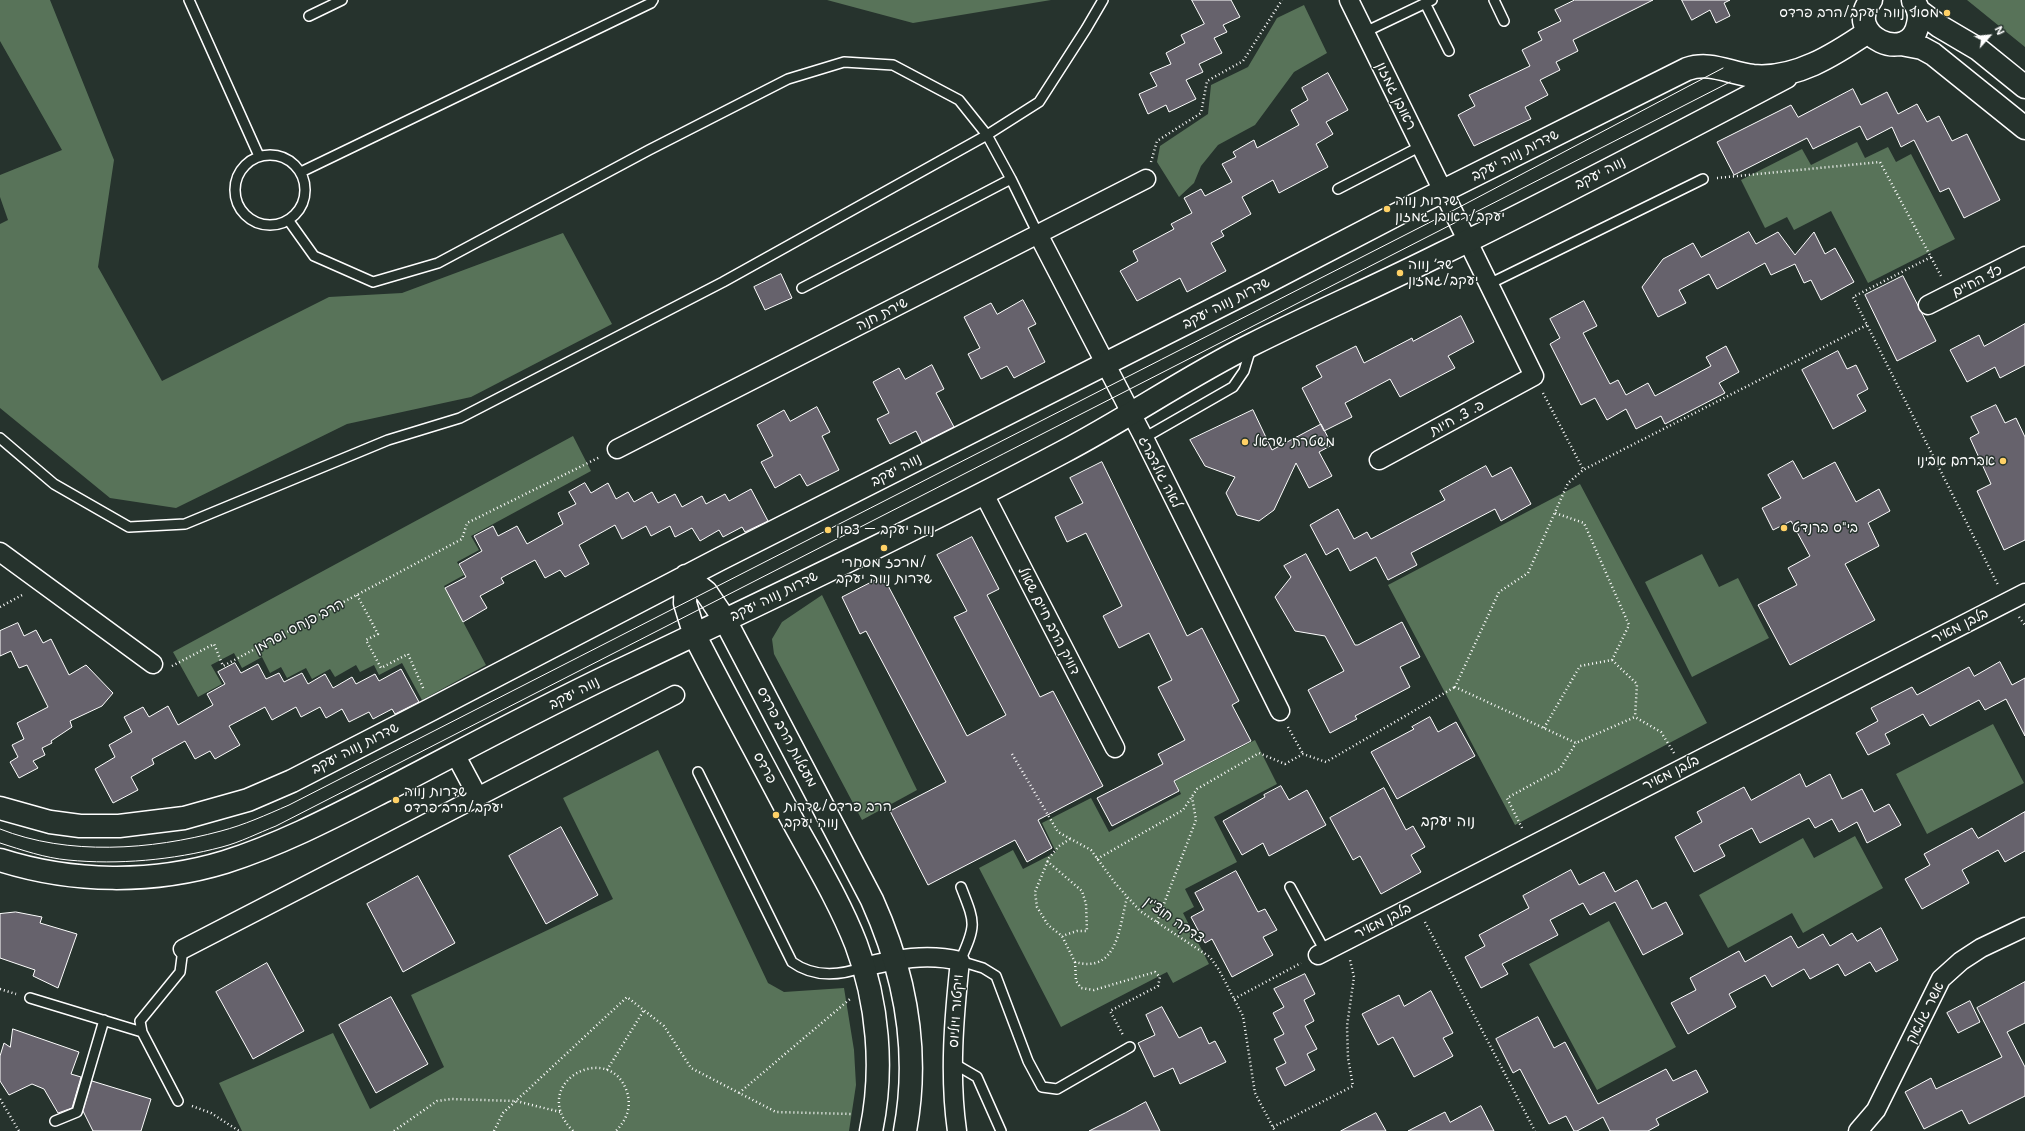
<!DOCTYPE html>
<meta charset="utf-8">
<style>
body{margin:0}
#map{position:relative;width:2025px;height:1131px;overflow:hidden;background:#26332d;font-family:Mali,sans-serif}
canvas{display:block}
.north{position:absolute;left:1969px;top:16px;width:40px;height:40px;-webkit-text-stroke:3px #26332d;paint-order:stroke;rotate:63deg;font-size:11px;font-weight:700;line-height:16px;text-align:center;color:#fff}
.north::after{content:'';display:block;margin:auto;width:14px;height:18px;background:#fff;clip-path:polygon(50% 0,100% 100%,50% 72%,0 100%)}
</style>
<div id="map">
<canvas width="2025" height="1131"></canvas>
<div class="north">N</div>
</div>
<script>
const ctx = document.querySelector('canvas').getContext('2d');
ctx.lineJoin = 'round';
function paint(path, color) {
  ctx.fillStyle = color;
  ctx.fill(path, 'evenodd');
}
function stroke(path, color, width, dash) {
  ctx.strokeStyle = color;
  ctx.lineWidth = width;
  ctx.lineCap = dash ? 'butt' : 'round';
  ctx.setLineDash(dash || []);
  ctx.stroke(path);
}
function write(font, color, halo, rows, align = 'center') {
  ctx.font = font + ' Mali,"Playpen Sans Hebrew",sans-serif';
  ctx.lineWidth = 3;
  ctx.setLineDash([]);
  ctx.textBaseline = 'middle';
  ctx.strokeStyle = halo;
  ctx.fillStyle = color;
  for (const [text, x, y, turn = 0] of rows) {
    ctx.save();
    ctx.translate(x, y);
    ctx.rotate((+turn || 0) * Math.PI / 180);
    ctx.textAlign = isNaN(turn) ? turn : align;
    if (halo) ctx.strokeText(text, 0, 0);
    ctx.fillText(text, 0, 0);
    ctx.restore();
  }
}
paint(new Path2D(`
 M0,0h50l64,160 -16,107 64,114 167,-84 73,-4 161,-60 49,91 -141,73 -124,27 -171,84 -66,-10 -110,-90v-184l8,-4 -8,-23v-22l62,-25 -62,-109z
 M827,0h224l-138,23z
 M1967,0h58v47z
 M1304,5l23,48 -33,19 -39,53 -37,20 -17,21 -7,17 -15,14 -22,-35 3,-16 48,-32 3,-29 37,-18 29,-49z
 M1857,142l8,16 23,-11 8,15 15,-8 44,85 -87,44 -37,-72 -37,19 -7,-13 -22,11 -24,-48 61,-31 9,16z
 M573,436l18,35 -120,65 8,14 -22,12 7,13 -20,11 42,79 -64,35 -20,-37 -23,12 -5,-10 -14,7 -4,-7 -21,12 -5,-8 -18,10 -6,-11 -19,10 -6,-11 -11,6 -8,-16 -20,11 -8,-15 -23,12 11,19 -24,13 -25,-45z
 M1580,484l127,239 -192,102 -127,-240z
 M1702,554l17,33 19,-9 31,60 -77,39 -47,-95z
 M822,595l95,195 -55,30 -88,-166 -2,-15 10,-17z
 M1993,724l31,59 -97,51 -31,-60z
 M1255,740l22,44 -63,33 23,45 -52,27 9,18 -11,6 26,51 -36,19 -6,-11 -106,55 -82,-159 34,-18 10,19 33,-17 -14,-29 49,-25 18,34 72,-38 -6,-13z
 M658,750l110,233 16,9 60,-4 10,62 2,35 -7,46h-607l-23,-48 114,-50 37,76 74,-42 -33,-72 202,-96 -50,-101z
 M1855,836l28,52 -80,45 -11,-20 -64,35 -29,-53 104,-57 11,20z
 M1609,921l67,126 -79,43 -68,-126z`), '#587359');
const building = new Path2D(`
 M1192,0h39l9,17 -17,8 4,7 -13,6 8,15 -23,11 4,8 -17,8 10,19 -27,13 -3,-7 -18,9 -9,-20 18,-8 -7,-13 21,-9 -5,-11 19,-10 -4,-8 23,-11z
 M1575,0h78l-80,40 5,11 -22,11 4,8 -20,10 8,15 -23,12 6,12 -57,27 -16,-31 17,-9 -6,-11 61,-29 -8,-16 20,-10 -4,-8 23,-11 -6,-11z
 M1682,0h48l-6,3 6,13 -14,7 -6,-13 -18,10z
 M1328,73l20,37 -22,12 7,12 -17,10 12,23 -49,26 -6,-13 -31,17 9,17 -30,17 3,5 -13,7 15,28 -39,21 -7,-14 -43,23 -17,-30 18,-10 -5,-10 41,-22 -3,-5 21,-11 -8,-15 17,-9 4,7 27,-14 -10,-18 14,-7 -3,-5 21,-12 3,8 42,-23 -8,-15 17,-10 -6,-12z
 M1853,89l8,16 26,-13 11,22 19,-10 10,18 12,-6 13,25 15,-7 33,66 -36,18 -15,-30 -9,4 -26,-52 -13,7 -9,-20 -25,13 -7,-14 -47,23 -6,-11 -73,37 -17,-33 74,-37 7,12z
 M1749,232l7,12 22,-12 17,23 19,-23 11,22 10,-6 19,34 -33,18 -10,-20 -7,3 -9,-19 -24,11 -6,-12 -48,26 -8,-15 -30,16 7,13 -28,14 -16,-30 21,-28 30,-16 8,14z
 M781,274l11,24 -27,12 -11,-23z
 M1903,276l33,65 -39,20 -32,-66z
 M1023,300l13,24 -8,4 17,34 -31,16 -7,-12 -26,13 -13,-25 12,-6 -16,-31 27,-14 6,11z
 M1584,301l13,25 -14,7 27,51 8,-4 8,15 22,-12 7,13 56,-30 -5,-9 20,-11 13,26 -20,11 6,10 -60,31 -4,-8 -25,13 -10,-20 -19,11 -12,-22 -14,7 -31,-61 10,-6 -10,-19z
 M1461,316l13,26 -26,14 7,12 -55,29 -10,-18 -45,24 7,14 -28,14 -22,-43 20,-11 -6,-11 40,-20 8,17 48,-25 1,3z
 M2025,324v41l-25,13 -5,-11 -28,15 -17,-32 29,-15 5,11z
 M1838,351l9,18 9,-4 12,24 -11,6 9,16 -33,18 -31,-59z
 M932,365l12,24 -8,4 18,34 -32,16 -6,-12 -26,13 -13,-25 12,-6 -16,-31 26,-14 6,11z
 M1996,405l9,18 11,-5 9,19v103l-21,10 -27,-59 14,-7 -21,-46 9,-5 -8,-16z
 M817,407l13,25 -8,4 17,34 -32,16 -7,-12 -25,14 -14,-26 12,-6 -16,-31 27,-15 6,11z
 M1253,410l19,40 49,-26 11,21 -13,7 13,24 -23,12 -13,-25 -22,47 -15,11 -22,-6 -11,-22 9,-16 -30,-11 -15,-26z
 M1793,461l10,18 32,-17 21,40 23,-13 11,22 -22,12 11,23 -34,18 30,56 -85,45 -32,-60 39,-20 -9,-17 22,-12 -19,-35 -18,9 -11,-22 19,-10 -13,-23z
 M1102,462l85,174 15,-8 37,73 -7,4 19,36 -77,40 5,10 -67,35 -15,-28 66,-34 -5,-10 27,-14 -27,-53 14,-7 -23,-47 -30,15 -16,-32 19,-10 -36,-73 -19,9 -12,-25 28,-14 -13,-25z
 M1486,466l6,11 19,-10 20,37 -30,17 -6,-12 -84,44 6,12 -29,15 -12,-23 -26,14 -12,-23 -12,7 -16,-30 28,-16 16,30 13,-7 4,7 74,-39 -5,-9z
 M585,483l6,10 17,-10 8,16 12,-7 6,10 18,-10 6,11 17,-9 7,13 20,-11 4,8 19,-10 4,7 22,-12 17,32 -23,11 -3,-5 -19,10 -4,-7 -19,11 -8,-13 -17,9 -5,-11 -19,10 -5,-10 -24,13 -7,-14 -36,20 10,19 -24,13 -5,-7 -15,8 -10,-18 -34,18 3,5 -24,13 7,12 -24,14 -18,-34 21,-11 -7,-13 23,-13 -8,-15 19,-10 5,10 19,-10 10,18 36,-20 -5,-11 18,-9 -7,-12z
 M972,537l27,52 -12,6 53,102 13,-6 50,95 -65,34 14,28 -25,14 -12,-22 -87,45 -38,-74 56,-29 -80,-151 -6,3 -18,-37 41,-21 84,160 39,-21 -52,-98 13,-6 -30,-56z
 M1306,554l49,91h3l44,-23 18,35 -20,10 10,20 -55,29 2,3 -27,14 -22,-43 36,-19 -19,-35 -30,-5 -20,-34 16,-20 -7,-11z
 M18,623l6,13 12,-6 7,13 8,-4 18,36 17,-10 27,28 -11,13 -32,15 2,6 -21,14 1,2 -10,5 3,7 -12,6 5,7 -19,10 -9,-16 8,-5 -6,-12 12,-6 -7,-16 31,-16 -21,-42 -8,3 -8,-17 -11,5v-25z
 M2000,662l12,23 13,-7v58l-19,-37 -21,11 -6,-10 -49,26 -7,-12 -38,20 5,10 -22,11 -12,-22 22,-12 -7,-13 41,-21 5,8 52,-28 5,9z
 M235,663l6,10 17,-9 8,15 13,-6 5,9 18,-9 6,11 17,-10 8,14 19,-11 4,7 19,-10 4,7 22,-12 18,33 -24,12 -3,-5 -19,10 -4,-7 -20,10 -7,-13 -16,9 -6,-11 -19,10 -5,-10 -24,13 -7,-13 -36,19 11,19 -25,14 -5,-8 -15,8 -10,-18 -33,18 2,5 -23,13 7,13 -25,13 -18,-34 20,-12 -6,-12 23,-13 -8,-15 19,-10 6,10 19,-11 10,19 35,-20 -6,-11 18,-10 -7,-12z
 M1430,717l8,15 18,-10 19,34 -78,43 -26,-47 43,-23 -2,-2z
 M1800,774l6,13 24,-13 12,25 20,-10 12,23 15,-8 12,21 -34,18 -10,-21 -18,10 -7,-13 -17,9 -6,-10 -49,25 -8,-15 -33,17 6,11 -31,16 -19,-35 27,-15 -5,-10 47,-25 7,13z
 M1281,786l8,14 18,-10 19,35 -57,31 -6,-13 -21,12 -19,-34 42,-24 -1,-2z
 M1384,788l22,42 7,-4 12,21 -14,8 10,17 -40,22 -21,-38 -7,4 -23,-42z
 M2025,812v39l-20,11 -7,-12 -36,20 7,13 -47,26 -17,-30 25,-14 -6,-11 48,-26 6,10z
 M561,827l37,68 -52,29 -37,-68z
 M1571,870l8,15 25,-13 11,20 22,-12 15,29 14,-7 17,32 -40,21 -28,-53 -25,13 -7,-12 -33,17 8,15 -56,29 6,10 -27,14 -16,-31 20,-11 -6,-11 50,-27 -6,-12z
 M1236,871l22,41 7,-3 12,21 -14,7 10,18 -41,22 -20,-38 -7,4 -14,-26 13,-7 -9,-17z
 M418,876l37,67 -52,29 -36,-68z
 M16,912l26,5 -2,6 37,11 -19,54 -25,-12 2,-6 -35,-12v-44z
 M1881,928l17,32 -22,12 -6,-10 -25,14 -7,-12 -28,15 -6,-10 -32,18 -7,-12 -36,19 7,13 -48,27 -17,-31 25,-13 -6,-12 49,-27 6,11 46,-26 7,12 25,-14 7,12 22,-13 5,8z
 M267,963l37,68 -51,28 -37,-67z
 M1305,974l10,20 -11,6 10,21 -9,5 12,23 -10,5 8,16 -30,16 -9,-18 10,-5 -12,-24 10,-5 -11,-21 11,-6 -10,-18z
 M2025,982v41l-18,9 18,35v29l-56,28 -7,-14 -38,19 -19,-37 26,-14 5,11 66,-32 -25,-49z
 M1431,991l22,42 -10,5 10,18 -39,21 -21,-40 -15,8 -16,-31 37,-19 5,11z
 M391,997l37,67 -52,29 -37,-68z
 M1970,1001l10,21 -22,11 -11,-20z
 M1162,1007l17,31 22,-11 8,17 6,-3 11,21 -46,22 -7,-16 -19,9 -16,-34 17,-8 -9,-20z
 M1538,1017l16,31 11,-6 33,62 68,-35 7,12 23,-11 12,22 -52,27 3,6 -11,6h-38l-7,-14 -26,14h-3l-8,-15 -17,8 -29,-55 -7,4 -17,-34z
 M13,1029l66,23 -8,22 10,3 -9,31 -14,5 -14,-24 -12,-5 -23,11 -9,-14v-25l4,-13 6,4z
 M92,1081l59,18 -10,32h-48l-10,-20z
 M1146,1102l14,29h-71l36,-18z
 M1481,1106l13,25h-86l37,-19 5,10z
 M1376,1113l10,18h-45z`);
paint(building, '#66626c');
stroke(building, '#fff', 1);
const service = new Path2D(`
 M189,0l70,156
 M1494,0l10,21
 M1425,3l24,48
 M309,16l33,-16
 M1365,32l67,-32
 M235 190a35 35 0 1 1 70 0a35 35 0 1 1-70 0Z
 M301,172l350,-169 2,-3
 M1011,179l-24,-44 52,-33 47,-73 17,-29
 M1338,189l83,-43
 M1489,284l214,-105
 M802,288l209,-109 27,55
 M0,438l54,46 75,43 56,-3 203,-84 72,-22 263,-136 264,-147 -28,-35 -66,-35 -49,-3 -56,17 -139,71 -211,113 -65,19 -59,-26 -25,-35
 M1144,438l89,-51 11,-16 7,-23
 M698,772l94,190c22,16 47,14 72,5
 M961,887c14,36 16,37 -1,74l23,7 13,8 32,85 14,26 15,2 73,-42
 M1290,887l35,64
 M30,998l112,34
 M953,1063l24,14 24,54
 M178,1101l-36,-69 -2,-11 40,-49 3,-23
 M55,1121l22,-9 27,-92`);
const minor = new Path2D(`
 M1349,0l185,376 -155,84
 M1038,234l106,204 136,273
 M1928,305l97,-49
 M617,449l529,-270
 M984,494l131,254
 M0,552l153,112
 M455,754l23,43
 M183,949l492,-254
 M1318,955l707,-362
 M864,967c32,-8 63,-14 96,-6 -6,56 -11,114 -3,170
 M1858,1131l18,-21 65,-131 20,-18 20,-13 44,-21`);
const tertiary = new Path2D(`
 M1871,0c-29,36 39,66 47,24 2,-8 1,-16 -5,-23
 M1919,11l20,15 39,23 47,38
 M1901,44l21,4 11,6 92,74
 M686,576l20,16 19,28 147,280c33,73 48,151 33,231
 M686,576l-1,27 10,33c30,59 62,117 93,176 23,43 50,86 68,132 22,58 28,126 15,187
 M0,808l50,14 30,4h39l65,-8 64,-18 44,-19 140,-72 288,-150 545,-276 150,-78 272,-136c23,-8 42,4 66,7 42,4 81,-21 115,-44
 M0,860c72,23 153,24 225,2 57,-18 110,-46 163,-73 79,-41 158,-84 239,-122 146,-70 293,-139 436,-215 65,-34 125,-76 190,-108 62,-31 126,-59 188,-90 116,-56 231,-117 345,-177`);
stroke(service, '#fff', 12);
stroke(minor, '#fff', 21);
stroke(tertiary, '#fff', 25);
stroke(new Path2D(`
 M1151,162l6,-21 44,-28 6,-32 36,-20 39,-61
 M1717,178l163,-16 61,114
 M1931,257l-78,40 145,288
 M1543,393l40,76
 M357,595l21,39 -12,6 15,28 27,-14 16,36
 M0,607l24,-13
 M2019,617l6,8
 M1612,660l25,24 -2,33
 M172,666l42,-22 9,22 239,-127 5,-16 133,-66
 M1288,727l15,27
 M1544,728l36,-62 32,-6 17,-35 -45,-102 -29,-10
 M1674,753l-13,-21 -26,-15 -59,26 -121,-56 44,-95 29,-19 40,-90 15,-13 284,-145
 M1012,754l46,78 33,18 24,33 25,28 70,46 9,13 24,46 12,77 20,38
 M1522,828l-15,-30 53,-29 16,-26
 M1070,839l-11,7 -10,12 -14,34 2,15 11,18 14,11 13,26c43,12 44,-35 52,-64
 M1097,859l86,-49 14,-21 62,-36 26,11 18,-10 23,8 129,-75
 M1047,861l35,30 4,13 1,27h-10l-15,5
 M1157,922l39,-102 -4,-23
 M1425,922l110,209
 M1075,962l1,19 5,7 13,2 61,-18 5,5 -2,9 -48,25 13,24
 M0,989l16,5
 M1234,999l67,-36
 M607,1070l37,-60
 M739,1093l111,-94
 M0,1099l19,32
 M192,1106l19,7 28,18
 M1273,1127l80,-41 -5,-28 -1,-32 7,-49 -4,-17
 M394,1131l43,-30 15,-2 64,2 44,11
 M494,1131l9,-18 124,-116 37,29 27,42 85,44 76,2
 M573,1131c-47,-48 37,-92 54,-39 5,16 -1,28 -11,39`), '#fff', 2.5, [1, 3]);
stroke(service, '#26332d', 9);
stroke(minor, '#26332d', 18);
stroke(tertiary, '#26332d', 22);
stroke(new Path2D(`
 M0,829c68,27 151,21 221,2 23,-6 45,-16 68,-26l1163,-594 271,-143
 M0,843c22,7 45,15 68,17 50,5 105,0 154,-13 19,-5 36,-14 54,-21l1454,-744`), '#fff', 1);
for (const [x, y, r, color] of [
 [1947,13,4,"#ffd166"],
 [1387,209,4,"#ffd166"],
 [1400,273,4,"#ffd166"],
 [1245,442,4,"#ffd166"],
 [2003,461,4,"#ffd166"],
 [1784,528,4,"#ffd166"],
 [828,530,4,"#ffd166"],
 [884,548,4,"#ffd166"],
 [396,800,4,"#ffd166"],
 [776,815,4,"#ffd166"]
]) {
  const dot = new Path2D();
  dot.arc(x, y, r, 0, 2 * Math.PI);
  ctx.fillStyle = color;
  ctx.fill(dot);
  stroke(dot, '#26332d', 1.5);
}
write('14px', '#fff', '#26332d', [
 ["מסוף נווה יעקב/הרב פרדס",1939,13,"right"],
 ["שדרות נווה",1395,201],
 ["יעקב/ראובן גמזון",1395,217],
 ["שד׳ נווה",1408,265],
 ["יעקב/גמזון",1408,281],
 ["משטרת ישראל",1253,442],
 ["אברהם אבינו",1995,461,"right"],
 ["בי\"ס ברנדט",1792,528],
 ["נווה יעקב – צפון",836,530],
 ["מרכז מסחרי/",884,563,"center"],
 ["שדרות נווה יעקב",884,579,"center"],
 ["שדרות נווה",404,792],
 ["יעקב/הרב פרדס",404,808],
 ["הרב פרדס/שדרות",784,807],
 ["נווה יעקב",784,823]
], 'left');
write('14px', '#fff', '#26332d', [
 ["ראובן גמזון",1396,96,64],
 ["שדרות נווה יעקב",1515,155,-27],
 ["נווה יעקב",1600,173,-27],
 ["כף החיים",1977,281,-27],
 ["שדרות נווה יעקב",1226,303,-27],
 ["שירת חנה",882,314,-27],
 ["פ. צ. חיות",1457,418,-28],
 ["נווה יעקב",896,470,-27],
 ["לאה גולדברג",1160,472,63],
 ["שדרות נווה יעקב",774,596,-26],
 ["דוויק הרב חיים שאול",1049,621,63],
 ["הרב פנחס וסרמן",299,626,-28],
 ["בלבן מאיר",1960,626,-27],
 ["נווה יעקב",574,693,-27],
 ["מעגלות הרב פרדס",787,737,62],
 ["שדרות נווה יעקב",355,748,-27],
 ["פרדס",765,768,62],
 ["בלבן מאיר",1671,773,-27],
 ["צדקה חוצ'ין",1174,920,35],
 ["בלבן מאיר",1383,921,-27],
 ["ויקטור ויוליוס",956,1011,-86],
 ["אשר גולאק",1925,1013,-63]
]);
write('15px', '#fff', '#26332d', [
 ["נוה יעקב",1448,821]
]);
</script>
